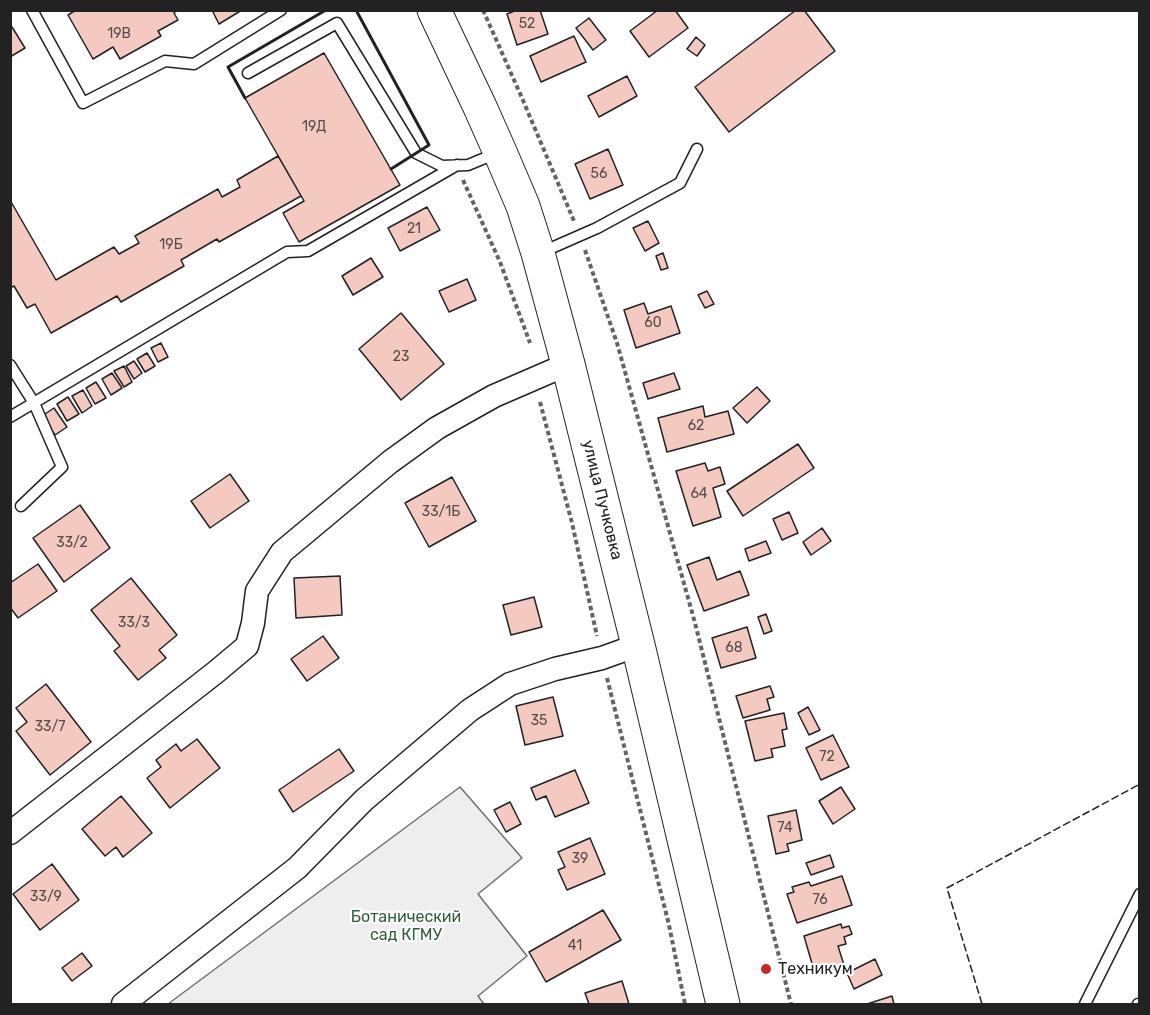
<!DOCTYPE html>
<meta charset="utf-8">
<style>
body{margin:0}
#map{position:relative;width:1150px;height:1015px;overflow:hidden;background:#fff;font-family:Rubik,sans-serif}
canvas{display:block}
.frame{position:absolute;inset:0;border:12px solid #222;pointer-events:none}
</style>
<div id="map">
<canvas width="1150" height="1015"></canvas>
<div class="frame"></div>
</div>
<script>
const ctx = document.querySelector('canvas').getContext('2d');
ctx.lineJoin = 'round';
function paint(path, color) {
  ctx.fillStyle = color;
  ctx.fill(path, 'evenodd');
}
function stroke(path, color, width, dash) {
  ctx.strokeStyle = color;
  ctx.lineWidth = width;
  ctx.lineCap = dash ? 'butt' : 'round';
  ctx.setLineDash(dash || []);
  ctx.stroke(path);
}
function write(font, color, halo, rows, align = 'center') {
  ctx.font = font + ' Rubik,sans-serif';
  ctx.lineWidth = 4.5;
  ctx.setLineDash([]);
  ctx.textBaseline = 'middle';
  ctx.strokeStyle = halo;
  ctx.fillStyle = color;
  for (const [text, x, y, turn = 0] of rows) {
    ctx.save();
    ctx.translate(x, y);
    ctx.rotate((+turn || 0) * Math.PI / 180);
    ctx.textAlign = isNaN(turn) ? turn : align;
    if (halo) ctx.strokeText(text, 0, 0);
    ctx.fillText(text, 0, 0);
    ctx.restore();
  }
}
const green = new Path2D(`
 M460,787l62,71 -44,36 49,62 -49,40 6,8h-316z`);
paint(green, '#eee');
stroke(green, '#6f6f6f', 1.5);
const building = new Path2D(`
 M76,10h101l-3,3 4,7 -20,11 3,5 -41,23 -7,-12 -20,12 -25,-44z
 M212,10h30l-23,14z
 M517,10h23l8,24 -31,11 -10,-31z
 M658,10h17l13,18 -39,29 -19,-26z
 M796,10h8l31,41 -106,81 -34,-45z
 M589,18l17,22 -13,10 -17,-22z
 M12,27l13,21 -15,9v-29z
 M574,36l12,26 -45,20 -11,-26z
 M696,37l9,8 -8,11 -10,-7z
 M324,53l76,132 -101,57 -16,-29 21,-12 -59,-103z
 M627,76l10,20 -38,21 -11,-21z
 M608,149l15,36 -33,14 -15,-35z
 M278,156l23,40 -82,46 -2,-3 -36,21 3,6 -63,36 -4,-6 -66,37 -16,-29 -8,4 -13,-22 -4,2v-88l46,80 58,-33 5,7 20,-11 -4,-7 83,-47 4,8 18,-10 -3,-7z
 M427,207l13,23 -40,21 -12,-23z
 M648,221l11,22 -14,8 -12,-23z
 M663,253l5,15 -7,2 -5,-14z
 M371,258l12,19 -30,18 -11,-19z
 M467,279l9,21 -27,12 -10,-21z
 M707,291l7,13 -9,4 -7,-13z
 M644,303l4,11 23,-8 9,27 -44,15 -12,-38z
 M401,313l43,51 -43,36 -42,-51z
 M161,343l7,14 -10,5 -7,-14z
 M147,353l8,13 -10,6 -8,-13z
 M134,361l8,12 -8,6 -8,-13z
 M124,366l8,16 -8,5 -10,-16z
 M112,373l10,15 -11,7 -9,-16z
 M674,373l6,16 -32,10 -5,-16z
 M96,382l10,16 -11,6 -9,-16z
 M757,387l13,14 -23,22 -14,-15z
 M83,390l9,16 -10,7 -10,-17z
 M68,397l11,17 -12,7 -10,-17z
 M703,406l2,11 23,-6 6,23 -67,18 -9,-34z
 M54,408l13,19 -12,8 -13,-19z
 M798,444l16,24 -71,48 -16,-25z
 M705,463l3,8 12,-4 5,17 -12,4 8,29 -28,9 -17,-55z
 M230,474l19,27 -39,27 -19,-27z
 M452,477l24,44 -47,26 -24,-44z
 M80,505l30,43 -46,34 -31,-44z
 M789,512l9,21 -16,7 -9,-21z
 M822,528l9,13 -20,14 -8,-13z
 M766,541l5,12 -22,8 -4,-12z
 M709,557l8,23 23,-9 9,24 -45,16 -17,-46z
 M38,564l19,27 -39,27 -8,-11v-24z
 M340,576l2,39 -46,3 -2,-40z
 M131,578l46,57 -18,15 7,8 -28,22 -24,-29 6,-5 -29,-36z
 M534,597l8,30 -31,8 -8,-30z
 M766,614l6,17 -8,3 -6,-17z
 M747,627l9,31 -35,10 -9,-30z
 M323,636l16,22 -32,23 -16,-22z
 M46,684l45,58 -41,33 -34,-44 11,-9 -11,-14z
 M770,686l4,11 -7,2 3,11 -27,8 -7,-22z
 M553,697l10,39 -38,9 -9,-39z
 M808,707l12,23 -11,5 -11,-22z
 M784,713l3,16 -5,1 3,16 -14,3 2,8 -18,4 -10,-40z
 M833,735l16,32 -28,13 -15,-32z
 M197,739l23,29 -50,40 -23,-30 14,-11 -5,-7 20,-16 5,7z
 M339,749l15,22 -61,41 -14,-22z
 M575,770l14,33 -34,14 -9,-21 -10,4 -5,-12z
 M841,787l14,22 -22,15 -14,-23z
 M121,796l31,37 -29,24 -7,-10 -11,9 -23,-27z
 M510,802l11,22 -15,8 -12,-22z
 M796,810l6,30 -15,4 2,7 -13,3 -8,-38z
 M590,838l15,36 -38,16 -9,-20 7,-3 -7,-15z
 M830,855l4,12 -23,8 -5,-12z
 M52,864l27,36 -39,30 -27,-36z
 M842,876l10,29 -55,18 -10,-29 7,-2 -2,-5 17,-5 2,4z
 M603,910l18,30 -75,42 -17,-30z
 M841,924l1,4 7,-2 3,8 -8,3 2,7 -8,2 6,19 -29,9 -11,-38z
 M82,953l10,13 -20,15 -10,-13z
 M875,959l7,16 -28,14 -7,-16z
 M622,981l7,23h-40l-4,-11z
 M892,996l2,8h-27z`);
paint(building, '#f3c9c0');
stroke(building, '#222', 1.5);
const service = new Path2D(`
 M32,10l51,93 82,-42 29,3 87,-54
 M248,73l89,-50 79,130 26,13 26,-1 29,-12
 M540,253l57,-25 83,-45 17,-34
 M10,365l24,38 28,64 -41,39
 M10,417l277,-165 21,-1 149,-86
 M1085,1004l55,-110
 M1138,1004h2`);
const minor = new Path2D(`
 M10,833l206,-161 31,-26 6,-23 4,-32 25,-39 108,-90 47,-34 57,-32 74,-32
 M123,1004l174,-136 67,-68 106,-90 40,-26 45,-15 47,-11 36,-13`);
const primary = new Path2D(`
 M434,10l46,97 20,45 23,54 15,47 30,111 70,281 85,359`);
stroke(service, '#222', 13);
stroke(minor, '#222', 25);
stroke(primary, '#222', 35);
stroke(new Path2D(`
 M483,10l39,88 52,123
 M463,180l37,82 30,81
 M585,250l32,93 78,280 96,381
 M540,402l32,121 25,113
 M607,678l62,247 16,79`), '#646464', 4, [4.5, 3]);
stroke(service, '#fff', 10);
stroke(minor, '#fff', 22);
stroke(primary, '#fff', 33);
stroke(new Path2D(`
 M982,1004l-35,-116 193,-104`), '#222', 1.5, [8, 3]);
stroke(new Path2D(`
 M356,10l73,135 -38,24
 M245,98l-17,-31 98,-57`), '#222', 3);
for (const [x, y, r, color] of [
 [766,969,6,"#c62828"]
]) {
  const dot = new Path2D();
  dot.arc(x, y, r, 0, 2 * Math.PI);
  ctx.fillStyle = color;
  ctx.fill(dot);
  stroke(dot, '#fff', 2);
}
write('14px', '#564c4a', null, [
 ["52",527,24],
 ["19В",119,34],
 ["19Д",314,127],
 ["56",599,174],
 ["21",414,229],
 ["19Б",171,245],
 ["60",653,323],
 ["23",401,357],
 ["62",696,426],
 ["64",699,494],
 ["33/1Б",441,512],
 ["33/2",72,543],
 ["33/3",134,623],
 ["68",734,648],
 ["35",539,721],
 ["33/7",50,727],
 ["72",827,757],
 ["74",785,828],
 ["39",580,859],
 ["33/9",46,897],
 ["76",820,900],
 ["41",575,946]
]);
write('16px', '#222', '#fff', [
 ["улица Пучковка",602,500,76]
]);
write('16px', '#2f5e38', '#fff', [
 ["Ботанический",406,917],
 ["сад КГМУ",406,935]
]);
write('16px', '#222', '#fff', [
 ["Техникум",778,969]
], 'left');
</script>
